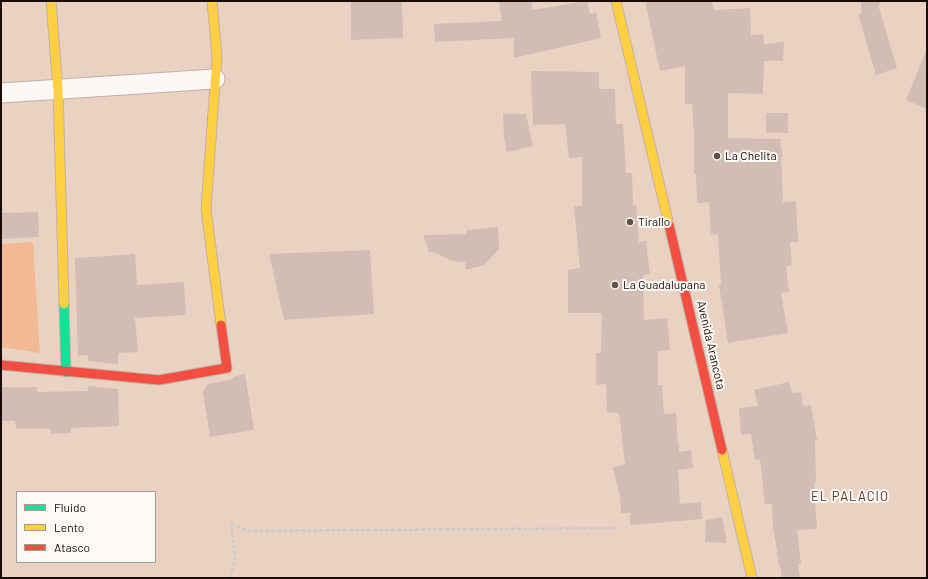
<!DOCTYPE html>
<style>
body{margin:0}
#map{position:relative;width:928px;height:579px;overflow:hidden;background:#ead2c3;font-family:Barlow,sans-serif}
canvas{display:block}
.frame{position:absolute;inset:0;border:2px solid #1a0c04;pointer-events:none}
.legend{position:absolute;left:16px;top:491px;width:140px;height:72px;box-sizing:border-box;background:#fdf9f6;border:1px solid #a29a95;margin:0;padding:5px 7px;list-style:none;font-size:12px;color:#1a0c04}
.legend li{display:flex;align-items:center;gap:8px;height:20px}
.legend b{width:20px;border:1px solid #a29a95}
</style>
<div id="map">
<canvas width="928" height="579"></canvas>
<div class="frame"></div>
<ul class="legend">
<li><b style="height:5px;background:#16e098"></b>Fluido</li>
<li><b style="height:5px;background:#ffcf43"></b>Lento</li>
<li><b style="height:5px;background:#f24e42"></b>Atasco</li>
</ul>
</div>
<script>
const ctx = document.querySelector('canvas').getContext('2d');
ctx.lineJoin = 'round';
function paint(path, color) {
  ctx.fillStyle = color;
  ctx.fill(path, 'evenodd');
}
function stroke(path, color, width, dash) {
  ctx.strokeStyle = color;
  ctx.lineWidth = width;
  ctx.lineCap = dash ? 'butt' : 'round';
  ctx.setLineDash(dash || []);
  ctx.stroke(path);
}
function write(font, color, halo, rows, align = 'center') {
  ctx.font = font + ' Barlow,sans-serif';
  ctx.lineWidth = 4;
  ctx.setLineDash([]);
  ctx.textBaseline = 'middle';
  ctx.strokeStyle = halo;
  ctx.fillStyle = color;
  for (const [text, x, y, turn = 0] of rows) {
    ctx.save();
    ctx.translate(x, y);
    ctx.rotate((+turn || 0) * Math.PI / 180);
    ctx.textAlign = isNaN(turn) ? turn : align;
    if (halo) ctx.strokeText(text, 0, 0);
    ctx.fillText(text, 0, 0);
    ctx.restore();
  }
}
paint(new Path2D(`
 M33,242l7,111 -39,-6v-103z`), '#f1b994');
paint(new Path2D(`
 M351,1h51l1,37 -52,2z
 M499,1h33v9l55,-9 3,13 6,-2 5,26 -87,20v-20l-79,4 -1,-18 68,-3z
 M645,1h67l2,9 36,-2 1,27 12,-1 1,10 20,-2 -1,19h-19l-1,33 -35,-1v45l52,1 3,18h-2l2,45 13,-1 2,41h-8l2,23 -6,1 3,26 -8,1 7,40 -60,10 -9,-58h2l-3,-51 -7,1 -2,-33 -12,1 -1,-29h-2v-40l-2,-30h-7v-38l-25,5z
 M861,1h19l-1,7 18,60 -21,7 -18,-61 3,-1z
 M926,51h1v58l-21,-9z
 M531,71l68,1v17h16l1,35h7l3,49h6l1,33 3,-1 3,37 7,-1 4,33 -7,1 1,45 23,-2 3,32 -12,1v34h4l2,29 12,-1 2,32h1v7l12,-2 2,18 -15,2 2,34 21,-2 1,17 -72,6v-12h-9l-1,-16 -7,-29 12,-4 -6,-51h-12l-1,-29 -10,1v-32h5l1,-40h-34v-43l12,-2 -6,-62h8v-49l-13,1 -4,-34 -32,1z
 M766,113h22v20h-22z
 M503,114h23l7,32 -26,6 -3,-14z
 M38,212l1,25 -38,2v-26z
 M498,227l1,22 -15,16 -18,5 -1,-8 -13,-1 -18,-9h-5l-6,-17 44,-1v-4z
 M370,250l4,64 -90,6 -15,-66z
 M135,254l2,31 47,-3 2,33 -51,3 3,34 -20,1v11l-30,-3v-6l-10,1 -3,-98z
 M245,374l9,56 -44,7 -7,-45 5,-8 21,-4 7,-4z
 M789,382l3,11 9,-1 2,14 8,-1 6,35 -2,1 1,42h-2l3,46 -20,1 4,34h-3l2,14h-18l-2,-12 -1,1 -5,-36h-1l-1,-27h-7l-5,-45 -5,1 -4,-26 -10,1 -2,-27 19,-2 -4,-16z
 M88,386l30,3 1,37 -48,2v5l-20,1v-5h-35l-1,-8h-14v-34h36v5l51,-1z
 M722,517l4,20v6l-21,-1 1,-22z`), '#d1bdb4');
const street = new Path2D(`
 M1,93l214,-14`);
const fast = new Path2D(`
 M64,304l2,68`);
const slow = new Path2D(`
 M51,1l7,89 6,214
 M212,1l5,56 -11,152 15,116
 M616,1l53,224
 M722,450l30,128`);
const jam = new Path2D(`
 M669,225l53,225
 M1,365l158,15 68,-12 -6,-43`);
stroke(street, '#c3b0a5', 21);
stroke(fast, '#c3b0a5', 11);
stroke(slow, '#c3b0a5', 11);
stroke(jam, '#c3b0a5', 11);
stroke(new Path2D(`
 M231,523l16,8 372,-3
 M230,578l5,-18 -4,-37`), '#d0cac6', 2.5, [4, 2]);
stroke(street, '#fcf8f6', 19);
stroke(fast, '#16e098', 9);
stroke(slow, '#ffcf43', 9);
stroke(jam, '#f24e42', 9);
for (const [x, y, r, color] of [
 [717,156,4,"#635147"],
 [630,222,4,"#635147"],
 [615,285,4,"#635147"]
]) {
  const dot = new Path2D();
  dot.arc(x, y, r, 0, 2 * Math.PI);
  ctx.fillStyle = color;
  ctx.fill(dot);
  stroke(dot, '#fdf9f6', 1.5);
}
write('12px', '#1a0c04', '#fdf9f6', [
 ["La Chelita",725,156],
 ["Tirallo",638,222],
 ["La Guadalupana",623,285]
], 'left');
write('12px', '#1a0c04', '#fdf9f6', [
 ["Avenida Arancota",711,345,77]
]);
ctx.letterSpacing = '1px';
write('13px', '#58351e', '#fdf9f6', [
 ["EL PALACIO",850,497]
]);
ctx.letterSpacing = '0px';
</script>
